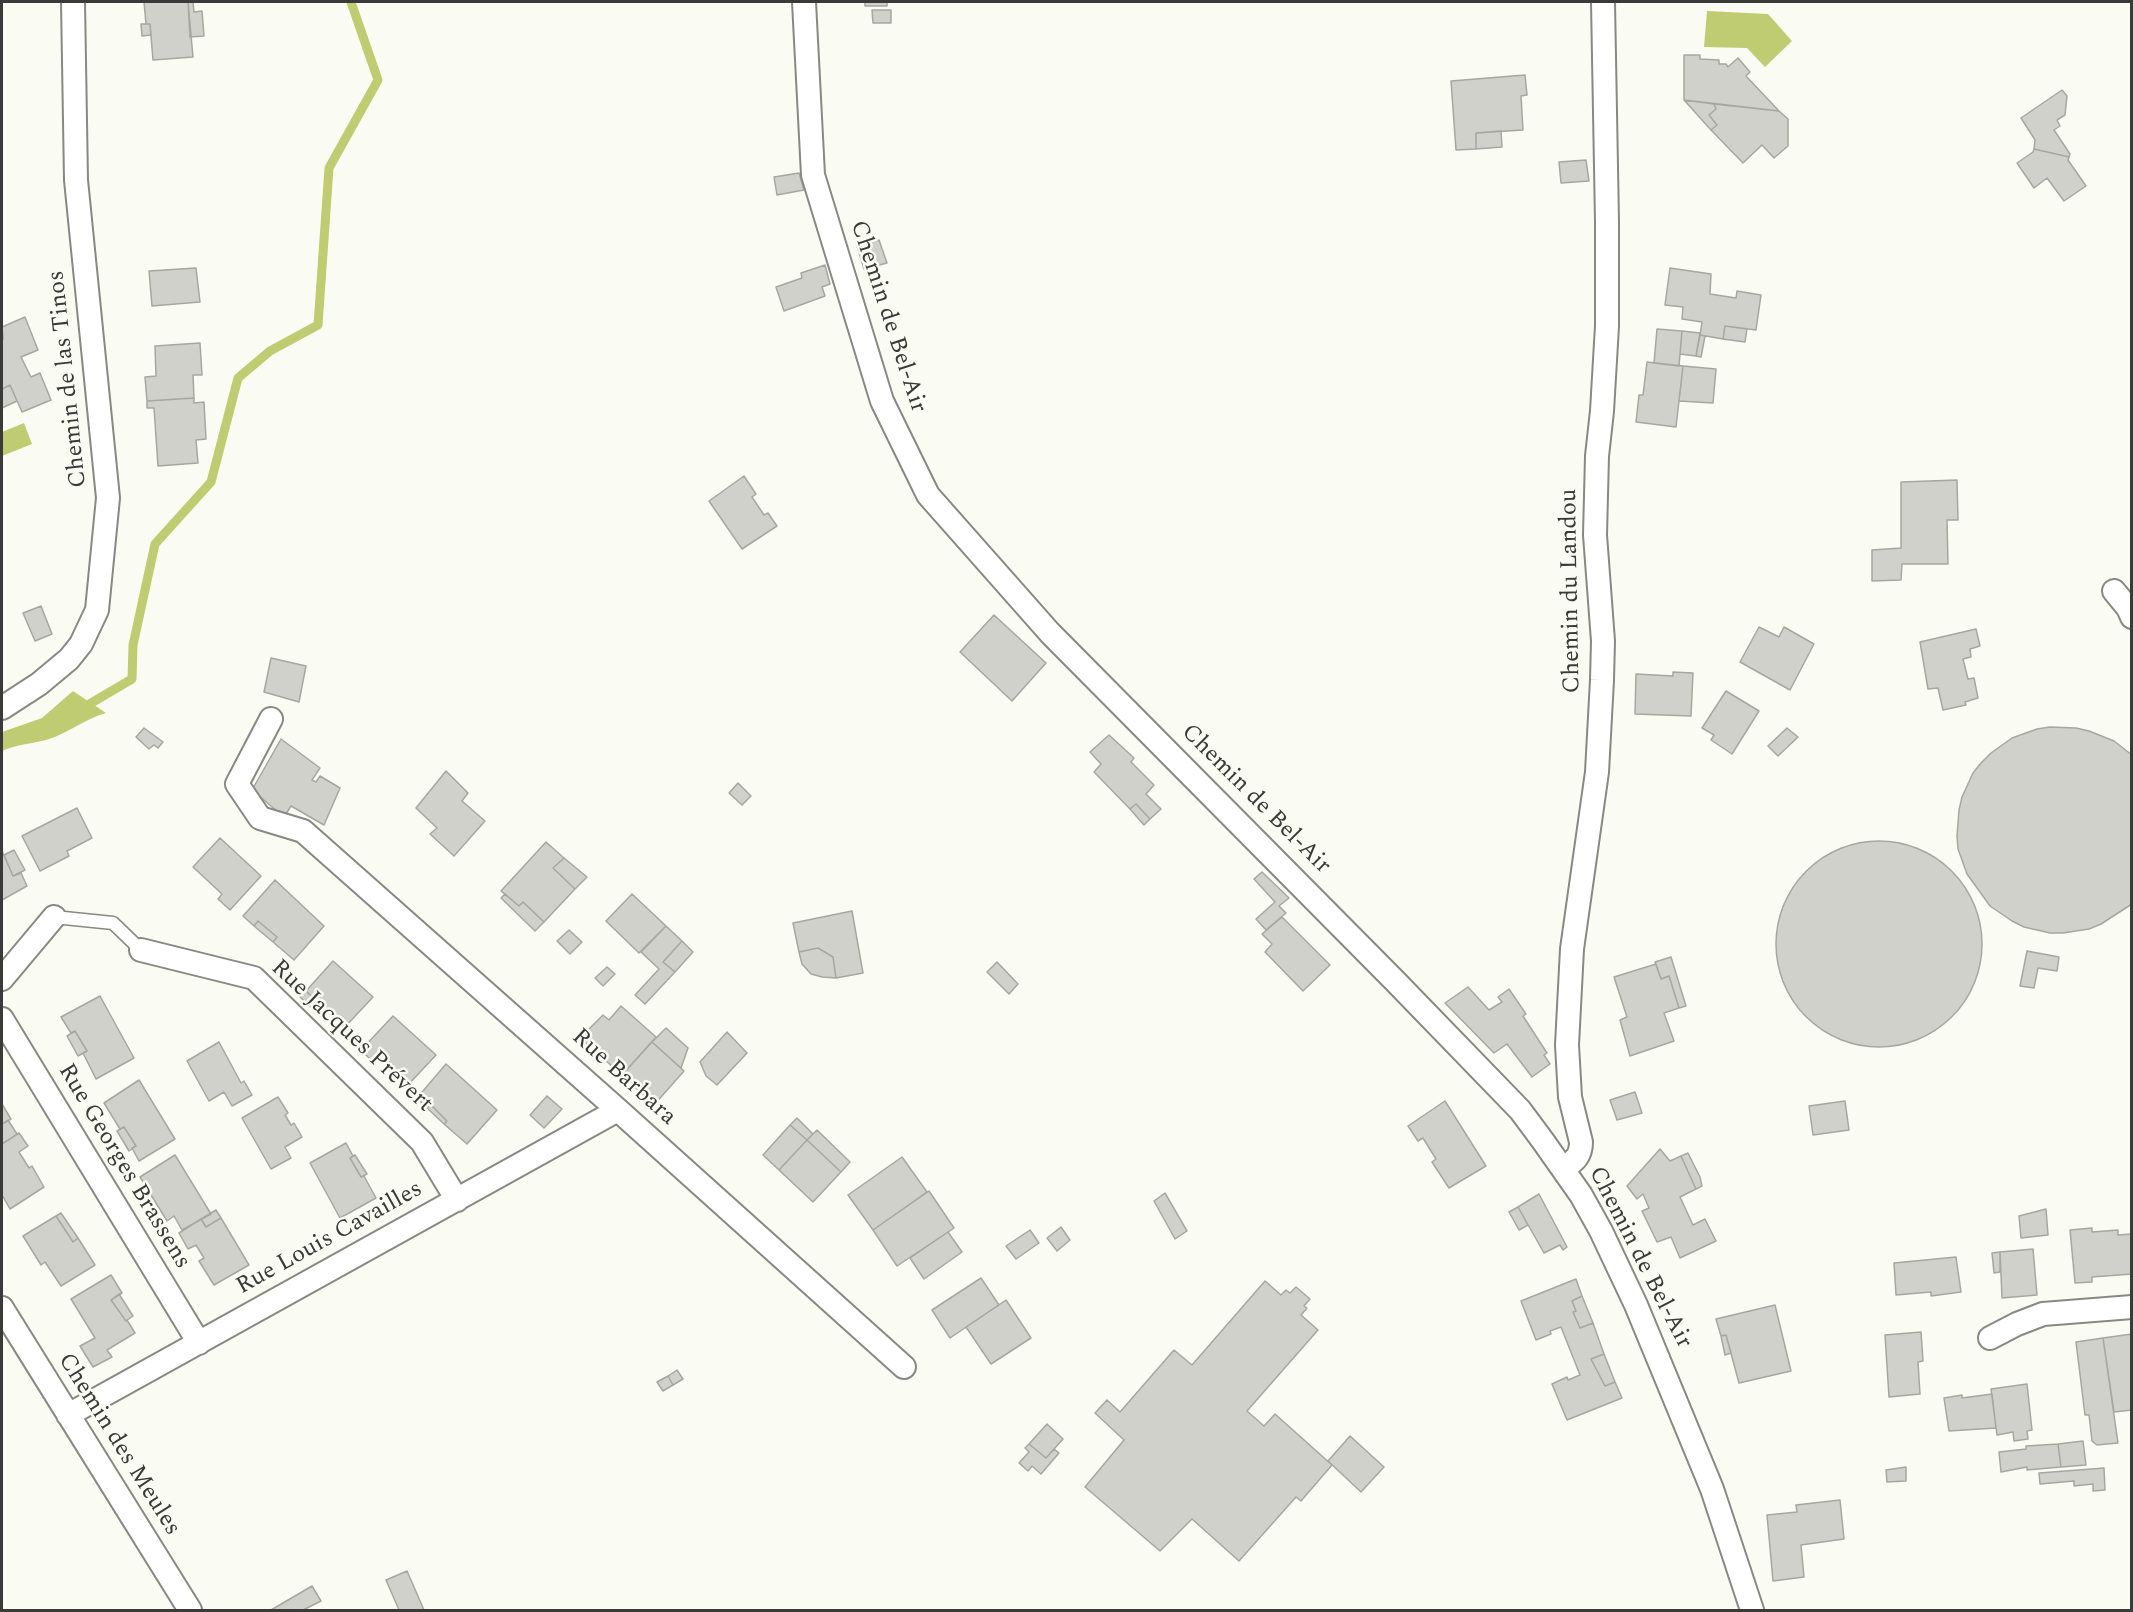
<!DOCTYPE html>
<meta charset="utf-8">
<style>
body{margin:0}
#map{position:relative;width:2133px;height:1612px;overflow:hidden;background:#fafcf4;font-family:Spectral,serif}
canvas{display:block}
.frame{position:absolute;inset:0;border:3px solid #3a3a38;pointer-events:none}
</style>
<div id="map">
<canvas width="2133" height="1612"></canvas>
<div class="frame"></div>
</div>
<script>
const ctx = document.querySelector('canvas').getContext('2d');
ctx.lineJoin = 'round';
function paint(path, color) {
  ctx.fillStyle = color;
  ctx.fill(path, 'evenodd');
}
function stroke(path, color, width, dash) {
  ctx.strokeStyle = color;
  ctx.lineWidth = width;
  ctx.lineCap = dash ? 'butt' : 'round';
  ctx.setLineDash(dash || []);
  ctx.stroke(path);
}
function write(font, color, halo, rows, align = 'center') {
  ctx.font = font + ' Spectral,serif';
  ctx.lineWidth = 5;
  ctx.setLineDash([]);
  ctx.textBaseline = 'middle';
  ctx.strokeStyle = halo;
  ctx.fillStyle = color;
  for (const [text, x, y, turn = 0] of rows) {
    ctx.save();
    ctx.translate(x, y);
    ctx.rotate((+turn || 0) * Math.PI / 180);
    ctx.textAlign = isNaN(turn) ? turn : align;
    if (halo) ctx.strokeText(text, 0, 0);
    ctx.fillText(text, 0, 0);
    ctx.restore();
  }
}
paint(new Path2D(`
 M1707,11l61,3 24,27 -27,26 -18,-19 -43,-1z
 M24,423l8,21 -30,12v-24z
 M73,691l33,22c-21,6 -38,20 -57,26 -16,5 -33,5 -47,12v-19l40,-14z`), '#c0cc72');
stroke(new Path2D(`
 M81,709l51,-30 1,-34 22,-101 56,-62 27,-104 32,-27 48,-26 11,-157 49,-88 -27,-78`), '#c0cc72', 9);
const building = new Path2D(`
 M144,2h44l5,55 -40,3 -3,-36h-4z
 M188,2h5l1,10 8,-1 2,25 -14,1z
 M865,2h22v4h-22z
 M872,10h19v13h-18z
 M141,24h9l1,11 -9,1z
 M1684,55h16v4l19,1v4h7l2,3 10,-9 12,14 -4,4 33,35 -95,-11z
 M1525,75l2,20 -6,1 2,34 -47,3v16l-20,1 -5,-69z
 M2062,90l5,6 -2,19 -8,5 3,6 -6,4 16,24 -1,3 -35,-8 1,-9 -14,-22z
 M1684,100l30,4 2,5 -7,6 8,10 -6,5z
 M1714,104l65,7 9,8v27l-14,12 -12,-13 -19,18 -32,-33 6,-5 -8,-10 7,-6z
 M1501,131l1,16 -26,2v-16z
 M2034,149l35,8 -1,3 18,26 -22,15 -17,-23 -13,10 -17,-25 16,-11z
 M1586,160l3,21 -28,2 -2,-21z
 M799,173l5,17 -27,5 -3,-18z
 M879,240l8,23 -23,6 -7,-23z
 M825,265l5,19 -8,3 3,9 -41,15 -8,-24 26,-9 -1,-5z
 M196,268l4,34 -48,4 -3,-35z
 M1670,268l41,6 -1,20 26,4 1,-7 24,4 -5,35 -31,-4 -2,13 -23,-4 2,-13 -20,-3 1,-12 -18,-2z
 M25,317l13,33 -17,7 10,20 9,-4 11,27 -29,12 -12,-27 -8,4v-49l1,-1 -1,-12z
 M1725,326l22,3 -2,13 -22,-3z
 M1657,329l25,2 -3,35 -25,-3z
 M1682,331l18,2 -4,23 -16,-2z
 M1700,335l5,1 -4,21 -5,-1z
 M200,343l2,32h-9l1,23 -47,3 -2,-24 11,-1 -1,-30z
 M1647,362l36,4 -7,61 -40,-5 3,-27h4z
 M1683,366l33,3 -3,34 -34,-2z
 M10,385l7,16 -15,7v-19z
 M194,398v5l10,-1 2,37 -10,1 2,23 -40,3 -4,-58h-7v-7z
 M744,476l12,18 -4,3 12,18 4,-2 9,13 -35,23 -33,-48z
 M1957,480l1,40h-11l1,44h-46l-1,16 -29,1v-31l29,-2v-66z
 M41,606l11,28 -17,7 -12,-28z
 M994,615l52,48 -34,38 -52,-49z
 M1759,627l20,10 5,-10 30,17 -24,46 -50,-28z
 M1976,629l4,17 -10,3 1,8 -8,2 5,20 6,-1 4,20 -13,4 1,3 -23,5 -5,-22 -10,1 -8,-47z
 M271,658l35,8 -7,36 -35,-10z
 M1673,672l20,1 -2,43 -56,-2 1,-40 37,2z
 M1726,691l33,20 -27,43 -21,-14 3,-5 -12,-7z
 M2050,727l26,1 13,3 25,10 18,14v149l-31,20 -12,5 -26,4h-13l-26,-6 -12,-6 -22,-15 -23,-32 -9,-25 -1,-13 2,-26 3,-13 11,-24 8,-10 10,-10 21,-15 25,-9z
 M144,728l19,14 -5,6 -4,-3 -5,4 -13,-12z
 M1787,728l11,9 -20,19 -10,-10z
 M1109,735l25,23 -3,4 23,23 -8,9 15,15 -11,10 -14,-15 -6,5 -36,-37 7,-8 -11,-12z
 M281,739l39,29 -8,12 4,2 4,-6 20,12 -16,37 -33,-19 -7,11 -32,-27z
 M446,771l22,22 -6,8 23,20 -31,35 -24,-22 7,-6 -21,-20z
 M738,783l13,13 -9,9 -13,-12z
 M1136,804l14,15 -6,6 -14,-16z
 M77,808l15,30 -25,13 2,5 -29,15 -18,-35z
 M220,838l41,38 -31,34 -12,-11 4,-5 -29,-27z
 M1776 944a103 103 0 1 1 206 0a103 103 0 1 1-206 0Z
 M546,842l18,16 -11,10 22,21 -31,33 -21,-20 -4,4 -18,-15z
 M14,850l11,20 -12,6 -9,-21z
 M2,851l11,25 8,-3 6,13 -25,14z
 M564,858l23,19 -12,12 -22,-21z
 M1262,872l27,26 -10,8 7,7 -20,17 -10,-11 19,-17 -21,-23z
 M275,880l49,46 -30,34 -21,-18 4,-5 -19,-16 -4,5 -11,-10z
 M505,894l14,12 4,-4 21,20 -9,9 -34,-33z
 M632,894l34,32 -27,27 -33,-32z
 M852,911l11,62 -27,5 -3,-21 -15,-9 -19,4 -6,-29z
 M1282,917l48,48 -27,26 -38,-39 7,-8 -10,-10z
 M258,921l19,16 -4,5 -19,-16z
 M666,926l16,15 -19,21 12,10 -30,32 -10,-9 24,-26 -18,-17z
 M569,930l13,12 -12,12 -13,-13z
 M682,941l11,11 -18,20 -12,-10z
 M818,948l15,9 3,21 -14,-1 -11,-3 -9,-10 -3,-12z
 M2027,951l32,6 -2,14 -19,-3 -4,20 -14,-2z
 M1671,957l15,49 -7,2 -10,-32 -8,3 -6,-17z
 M333,961l40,36 -28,30 -39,-36z
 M997,962l21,22 -9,10 -22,-22z
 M1656,964l5,15 8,-3 10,32 -15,5 10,28 -44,15 -10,-36 7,-3 -13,-40z
 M607,967l8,7 -12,12 -8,-8z
 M1468,987l21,23 13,-8 -4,-5 11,-8 17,25 -3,2 24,37 -3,2 6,9 -18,13 -25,-33 -13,9 -49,-50z
 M306,991l21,19 -5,7 -22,-20z
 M100,996l34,62 -38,21 -13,-26 4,-2 -12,-20 -4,2 -10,-16z
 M621,1006l35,31 -34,38 -42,-37 23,-23 6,5z
 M393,1016l43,39 -28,30 -18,-16 3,-4 -14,-12 -7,8 -11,-11z
 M666,1028l22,20 -7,20 -29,-26z
 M75,1031l12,20 -9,5 -11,-20z
 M727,1032l20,21 -30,32 -11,-9 -6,-14z
 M219,1042l22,41 3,-2 8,14 -20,11 -8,-14 -15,9 -22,-40z
 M652,1042l32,29 -30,34 -32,-30z
 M446,1064l51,46 -30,34 -23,-20 3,-3 -16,-16 -4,3 -10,-10z
 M139,1080l36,59 -36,22 -7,-13 4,-2 -12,-19 -4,2 -16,-26z
 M1635,1092l7,21 -25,7 -7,-20z
 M547,1096l15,13 -18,19 -14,-13z
 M278,1097l10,16 -3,2 6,10 3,-2 8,14 -17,10 6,11 -20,11 -29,-51z
 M1445,1101l41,65 -37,22 -17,-26 4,-3 -13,-21 -5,3 -10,-15z
 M1845,1101l4,29 -36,5 -4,-29z
 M2,1104l9,15 -9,5z
 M431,1105l16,16 -3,3 -17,-16z
 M797,1118l16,16 -6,6 -17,-15z
 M8,1120l9,14 -15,10v-20z
 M790,1125l17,15 -28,30 -16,-15z
 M124,1127l12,19 -7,5 -12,-20z
 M817,1130l33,32 -9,10 -34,-32z
 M19,1133l9,13 -9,6 10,16 3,-2 12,21 -34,22 -8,-14v-51z
 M807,1140l34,32 -28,30 -34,-32z
 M346,1143l7,13 -3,2 11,19 3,-1 12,22 -36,20 -30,-55z
 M1660,1149l10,12 11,-5 15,33 -16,8 13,28 12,-6 11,22 -36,17 -9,-21 -14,5 -15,-31 7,-3 -6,-14 -6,5 -10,-13z
 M1688,1153l12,24 2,9 -6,3 -15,-33z
 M175,1155l36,59 -29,16 -8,-14 -7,5 -27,-44z
 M355,1155l12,19 -6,3 -11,-19z
 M902,1157l25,35 -54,38 -25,-35z
 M929,1191l25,37 -57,38 -24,-36z
 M1165,1193l22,38 -12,8 -21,-38z
 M1539,1194l28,53 -4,3 -3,-5 -16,8 -26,-46z
 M1518,1207l10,18 -9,5 -10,-18z
 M2046,1209l2,26 -27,3 -2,-22z
 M216,1210l5,8 -15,9 -5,-8z
 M61,1213l17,25 -5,4 -17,-26z
 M56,1216l17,26 5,-4 17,27 -34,21 -16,-24 -4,3 -18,-29z
 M221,1218l28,47 -35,20 -15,-24 5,-3 -8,-13 -8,4 -9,-16 22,-14 5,8z
 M1061,1227l9,13 -13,11 -10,-13z
 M2092,1228v4l26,-2v5l14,-1v40l-40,3v5l-17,1 -5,-53z
 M1030,1230l9,13 -23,16 -10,-13z
 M948,1232l14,20 -38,27 -14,-21z
 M2033,1249l4,46 -35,3 -2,-46z
 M2000,1252v20l-6,1 -2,-20z
 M1956,1257l5,35 -30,4v-4l-35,3 -2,-32z
 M111,1275l11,18 -11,7 15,21 1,-1 8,13 -28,17 5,7 -19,10 -13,-21 15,-8 -24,-39z
 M981,1278l18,27 -49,33 -18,-28z
 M1576,1279l6,17 -10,5 4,10 -3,1 7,16 13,-5 11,31 -13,5 14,27 10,-4 7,16 -55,22 -15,-36 15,-7 1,3 12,-5 -19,-48 -11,4 1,3 -15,6 -15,-39z
 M1265,1281l16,14 5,-5 4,3 6,-6 14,12 -6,7 3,2 -6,7 17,15 -71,81 17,15 11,-12 57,51 -31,36 -5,-4 -57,64 -47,-42 -32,32 -75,-64 39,-47 -29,-27 12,-13 13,12 54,-62 18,15z
 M119,1294l14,22 -7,5 -15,-21z
 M1582,1296l11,27 -13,5 -7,-16 3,-1 -4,-10z
 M1006,1300l25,38 -40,26 -25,-37z
 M1775,1305l16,66 -52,12 -13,-48 -5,1 -5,-17z
 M1921,1332l2,29 -5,1 2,32 -31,3 -4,-62z
 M2132,1334v76l-18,2 -11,-74z
 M1726,1335l5,18 -6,2 -4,-19z
 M2103,1338l15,105 -21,2 -5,-4 -3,-26h-4l-9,-73z
 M1604,1354l11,28 -10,4 -14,-27z
 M677,1370l6,9 -10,6 -5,-9z
 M668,1376l5,9 -10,6 -6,-9z
 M2027,1384l5,46 -5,1 1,8 -14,2 -1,-9 -16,3 -6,-46z
 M1992,1394l4,34 -47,3 -5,-33 18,-3v3z
 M1047,1424l16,15 -17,19 -17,-14z
 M1350,1436l34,31 -23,25 -33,-31z
 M2083,1441l3,24 -25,2 -3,-23z
 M1029,1444l17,14 8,-9 5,4 -18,21 -9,-8 -4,5 -9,-8 10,-11 -4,-4z
 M2058,1444l3,23 -34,3v-3l-26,5 -2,-20 27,-3v-3z
 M1906,1467v14l-19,1 -1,-12z
 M2104,1468l1,22 -12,1v-7l-19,2v-5l-34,3 -1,-11z
 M1840,1500l4,39 -43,6 3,32 -31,4 -6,-66 30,-3 -1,-7z
 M407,1571l17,39h-25l-13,-30z
 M312,1586l9,15 -18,9h-32z`);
paint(building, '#d0d1ca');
stroke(building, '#a6a7a1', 1.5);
const lane = new Path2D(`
 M54,917l59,6 28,27`);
const street = new Path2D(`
 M804,2l9,173 69,226 46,94 122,138 345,348 125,129 23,31 38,54 20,36 35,74 76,184 40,121
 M2114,591l14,17 4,9
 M2,708l37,-24 30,-25 12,-15 16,-34 11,-112 -32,-318 -3,-178
 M271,719l-34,65 23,34 43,13 315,279 286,257
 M141,950l113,28 168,164 35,58
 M2,979l52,-62
 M2,1019l197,324
 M1563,1169c11,-8 18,-12 18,-27l-11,-45 -3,-52 5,-96 25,-177 5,-92 1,-39 -8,-106 2,-79 5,-45 5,-85v-104l-4,-220
 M2,1308l188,302
 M1990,1338l27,-14 26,-10 89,-7
 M68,1415l550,-305`);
stroke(lane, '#878982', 15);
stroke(street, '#878982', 26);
stroke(lane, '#fff', 12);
stroke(street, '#fff', 22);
write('24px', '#3a3a38', '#fafcf4', [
 ["Chemin de Bel-Air",887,317,72],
 ["Chemin de las Tinos",69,379,-96],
 ["Chemin du Landou",1572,591,-91],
 ["Chemin de Bel-Air",1255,800,45],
 ["Rue Jacques Prévert",351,1037,43],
 ["Rue Barbara",623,1078,42],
 ["Rue Georges Brassens",123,1167,59],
 ["Rue Louis Cavailles",330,1239,-29],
 ["Chemin de Bel-Air",1639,1258,63],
 ["Chemin des Meules",118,1445,58]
]);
</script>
